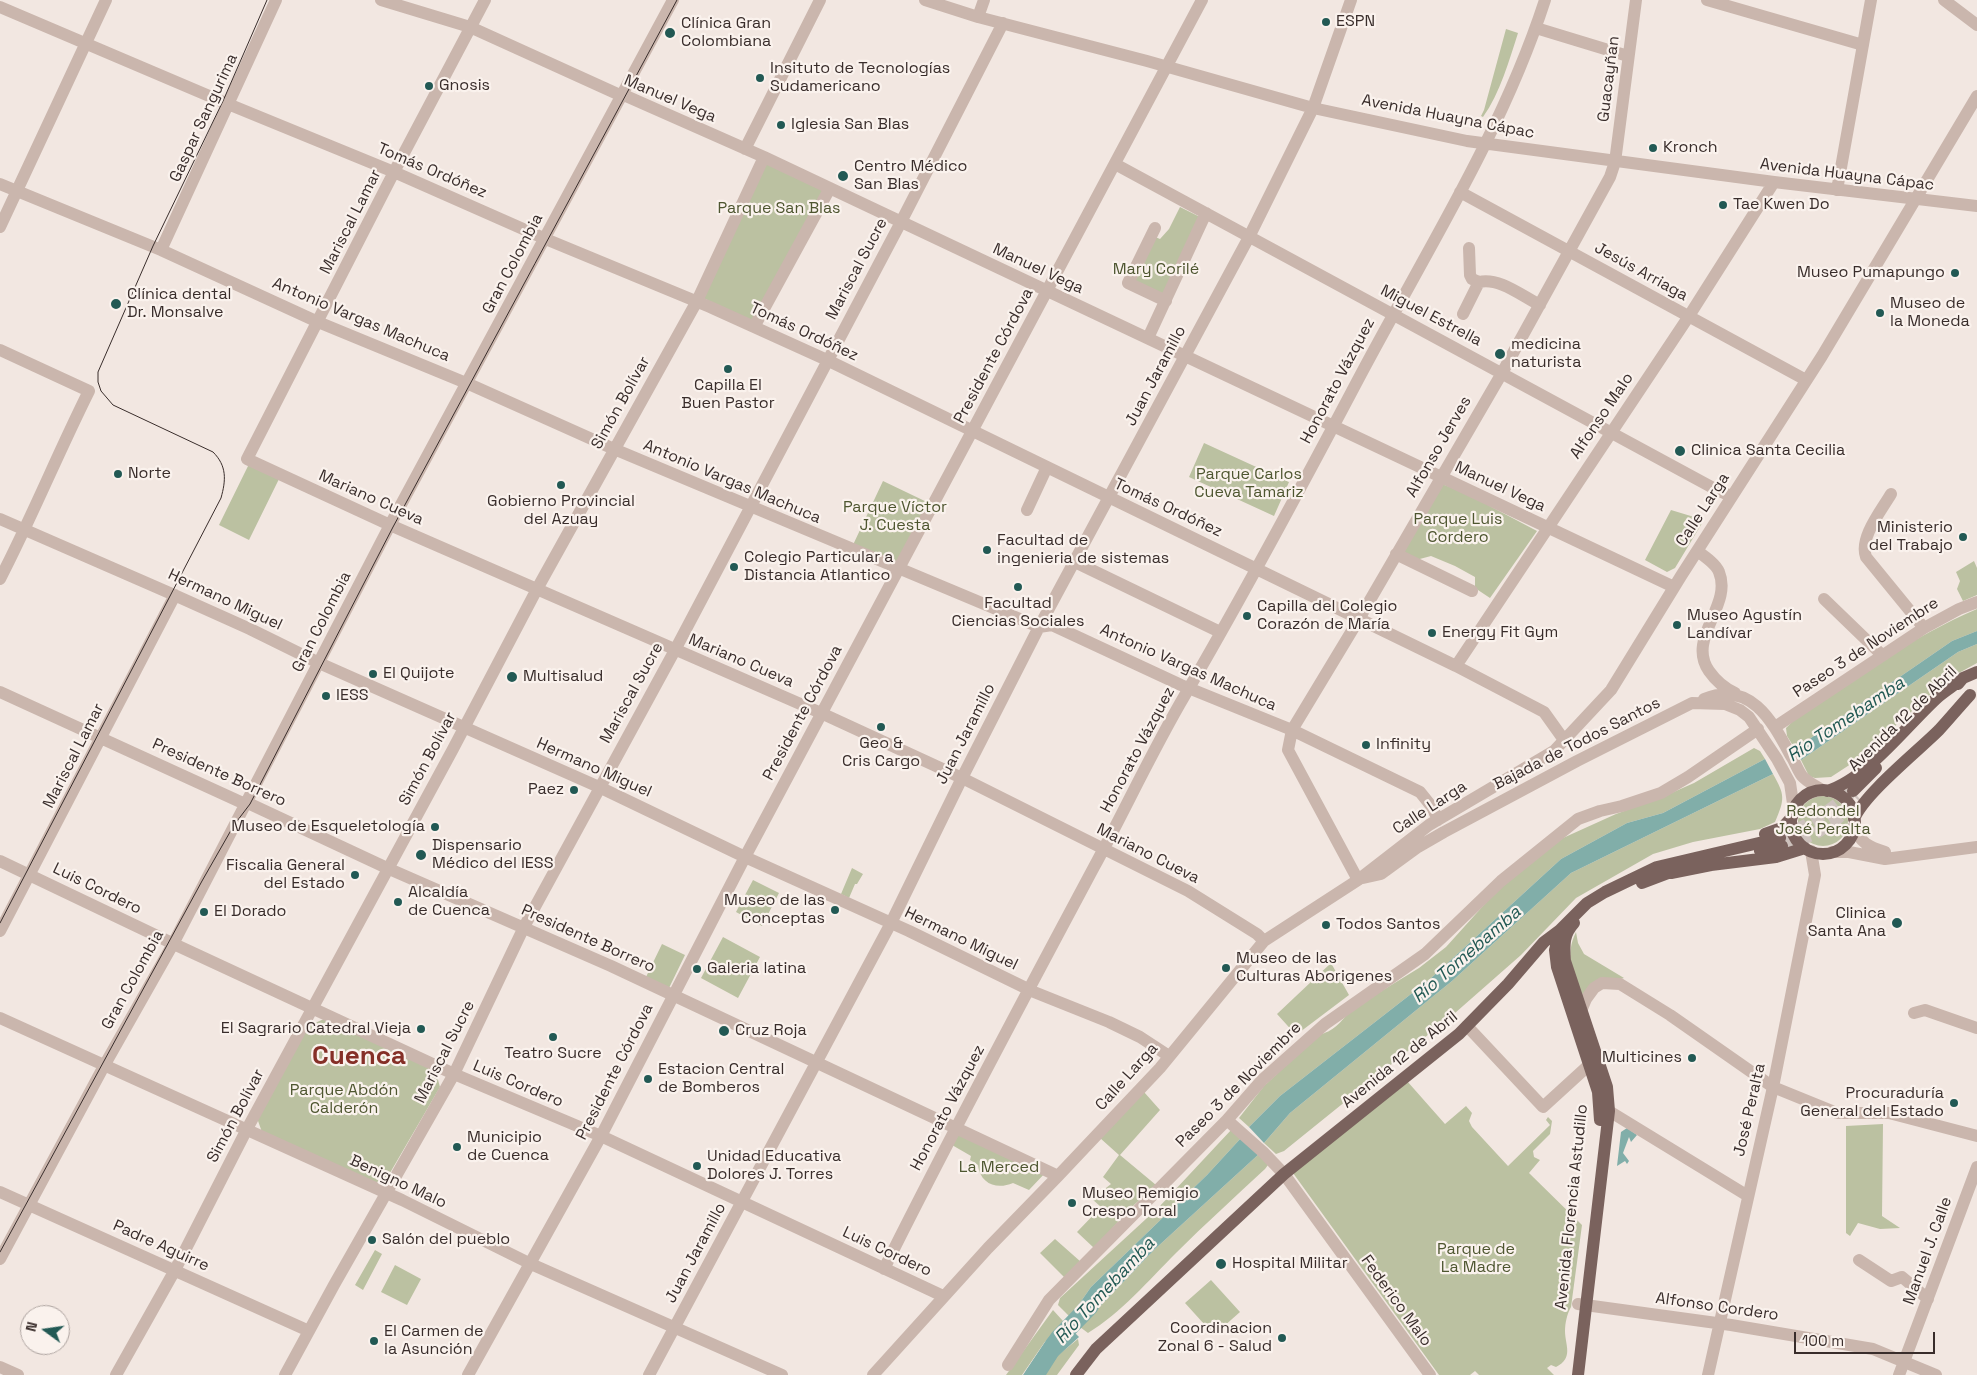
<!DOCTYPE html>
<meta charset="utf-8">
<style>
body{margin:0}
#map{position:relative;width:1977px;height:1375px;overflow:hidden;background:#f2e7e1;font-family:"Space Grotesk",sans-serif}
canvas{display:block}
.north{position:absolute;left:20px;top:1305px;width:50px;height:50px;box-sizing:border-box;background:#faf2ed;border:1px solid #ada39f;border-radius:50%;rotate:284deg;font-size:14px;font-weight:700;line-height:20px;text-align:center;color:#392d2b}
.north::after{content:'';display:block;margin:auto;width:18px;height:22px;background:#225954;clip-path:polygon(50% 0,100% 100%,50% 72%,0 100%)}
.scale{position:absolute;left:1794px;top:1332px;width:141px;height:22px;box-sizing:border-box;border:2px solid #392d2b;border-top:0;padding-left:6px;font-size:15px;line-height:18px;white-space:nowrap;color:#392d2b;-webkit-text-stroke:4px #faf2ed;paint-order:stroke}
</style>
<div id="map">
<canvas width="1977" height="1375"></canvas>
<div class="north">N</div>
<div class="scale">100 m</div>
</div>
<script>
const ctx = document.querySelector('canvas').getContext('2d');
ctx.lineJoin = 'round';
function paint(path, color) {
  ctx.fillStyle = color;
  ctx.fill(path, 'evenodd');
}
function stroke(path, color, width, dash) {
  ctx.strokeStyle = color;
  ctx.lineWidth = width;
  ctx.lineCap = dash ? 'butt' : 'round';
  ctx.setLineDash(dash || []);
  ctx.stroke(path);
}
function write(font, color, halo, rows, align = 'center') {
  ctx.font = font + ' "Space Grotesk",sans-serif';
  ctx.lineWidth = 4.5;
  ctx.setLineDash([]);
  ctx.textBaseline = 'middle';
  ctx.strokeStyle = halo;
  ctx.fillStyle = color;
  for (const [text, x, y, turn = 0] of rows) {
    ctx.save();
    ctx.translate(x, y);
    ctx.rotate((+turn || 0) * Math.PI / 180);
    ctx.textAlign = isNaN(turn) ? turn : align;
    if (halo) ctx.strokeText(text, 0, 0);
    ctx.fillText(text, 0, 0);
    ctx.restore();
  }
}
paint(new Path2D(`
 M1506,29l12,4c-9,28 -18,60 -35,84l-2,-1 3,-6z
 M764,163l60,26 -70,133 -53,-25z
 M1180,207l20,10 -37,79 -31,-17 21,-43 7,3 9,-10z
 M1204,443l85,39 -15,34 -85,-39z
 M249,464l30,15 -30,61 -30,-15z
 M883,481l48,23 -33,62 -46,-19z
 M1442,484l23,9 72,38 -47,67 -15,-10v-11l-20,-11 -24,-10 -15,4 -14,-7z
 M1671,510l33,10 -29,48 -8,4 -22,-12z
 M1974,561l3,7v27l-14,6 -6,-12 3,-8 -4,-9z
 M1977,609v22l-25,10 -157,108 -8,-13 -1,-8 13,-13c57,-37 114,-79 178,-106z
 M1977,644v19l-29,16 -91,81 -26,17 -16,1 -6,-2 -8,-16 157,-108z
 M1754,748l6,3 5,8 -102,54 -36,10 -66,36 -132,121 -149,116 -31,31 -10,-9 25,-32 56,-52c11,-1 23,-13 29,-23l70,-43 27,-21 46,-51 29,-26 42,-32 53,-24 44,-16 34,-15z
 M1773,774c12,21 12,25 2,48l-15,7 -67,13 -40,12 -77,44 -55,57 -66,58 -171,138 -8,3 -12,-11 26,-30 162,-132 119,-108z
 M1798 821a25 25 0 1 1 50 0a25 25 0 1 1-50 0Z
 M852,868l11,6 -6,10h-2l-6,14 -8,-4z
 M753,880l26,13 -17,33 -26,-14z
 M1576,932l2,11 6,11 40,24 -11,3 -30,15c-9,-23 -19,-40 -7,-64z
 M723,937l37,20 -22,41 -37,-20z
 M662,944l23,11 -16,33 -23,-11z
 M1331,963l18,32 -53,40 -19,-21z
 M324,1019l111,50 5,18 -53,91 -17,7 -107,-50 -6,-17 51,-92z
 M1407,1081l38,43 21,-18 6,7 -3,8 3,6 36,39 42,-41 -4,-5 2,-3 4,4 -2,13 -17,17 1,6 6,3 -11,13 53,52 -11,82c-4,7 -6,16 -6,24 0,14 9,27 -9,36l-5,-2 -4,3 7,7h-75l-4,-4 -5,4h-31l-146,-202z
 M1144,1092l16,18 -40,45 36,30 -22,20 -40,43 -17,-16 24,-25 -9,-8 19,-15 -8,-7 16,-22 -19,-17z
 M1883,1124l-1,92 18,12 -20,1 -22,-6 -8,13 -4,-3v-107z
 M1232,1129l9,9 -34,37 -116,112 -21,30 -12,-12 2,-7 99,-91z
 M959,1130l88,41 -18,19 -16,-7c-16,7 -33,1 -35,-18l-8,-5 1,-4 -19,-11z
 M1259,1154l9,11 -3,4c-30,28 -60,55 -89,84 -28,28 -55,60 -88,80l-8,-6 75,-78z
 M1055,1239l26,23 -16,16 -25,-25z
 M375,1250l7,4 -19,36 -8,-5z
 M395,1265l26,14 -14,26 -26,-13z
 M1211,1280l29,32 -26,23 -29,-32z
 M1053,1310l10,11 -19,22 -22,32h-16z
 M1078,1339l1,6 -22,30h-12l12,-19z`), '#bbc1a1');
paint(new Path2D(`
 M1977,631v13l-19,8 -157,108 -6,-11 157,-108z
 M1765,759l8,15 -202,99 -119,108 -162,132 -26,30 -15,-16 31,-31 149,-116 132,-121 66,-36 36,-10z
 M1627,1128l10,7 -6,7 -2,-5 -6,16 6,8 -2,3 -2,-3 -8,5 4,-34z
 M1241,1138l18,16 -104,95 -75,78 -10,-10 21,-30 116,-112z
 M1063,1321l16,16 -21,19 -12,19h-23l24,-36z`), '#81aea9');
stroke(new Path2D(`
 M1034,1375l25,-37 31,-32`), '#81aea9', 18);
stroke(new Path2D(`
 M1780,838c31,-15 47,-25 73,-47
 M1782,846l31,-11 22,-14 24,-23`), '#cdc2bd', 12, [12, 6]);
stroke(new Path2D(`
 M381,0l89,27 152,69h4l138,61 910,430
 M485,0l-91,172 -147,287 143,66 431,188 141,65 226,113 69,43 7,7
 M925,0l53,17 169,44 166,47 154,33 307,41 203,24
 M1707,0l156,45
 M1944,0l33,25
 M0,7l228,97 166,68 154,68 162,67 117,53 629,306 88,46 20,28
 M978,17l6,-17
 M1536,28l92,28
 M745,149l75,-149
 M1115,164l602,326 14,6
 M0,184l161,66 157,72 153,63 143,64 425,178 13,-2 129,60 111,45 128,62 12,15 6,13
 M1837,190l34,-190
 M1460,192l346,188
 M0,227l106,-227
 M1155,228l-27,55 38,18
 M1469,248l1,27 2,4 7,3
 M161,250l115,-250
 M1479,282c20,-5 43,14 61,23
 M1463,314l16,-32
 M754,327l76,-139
 M1148,338l58,-125
 M0,350l89,41c-31,62 -57,126 -89,188
 M1891,494c-10,17 -32,44 -25,63l58,71
 M1027,510l20,-43
 M0,519l172,75 78,35 69,34 280,124 146,70 164,74 125,61 75,30 31,15 29,19
 M1697,551c7,5 19,13 22,21 14,34 -33,66 -10,99 7,10 15,17 26,22
 M1396,554l76,37
 M1075,562l145,70
 M1824,599l58,56
 M1456,666l233,-350 85,-134
 M0,692l245,112h5l137,64 224,98 447,210
 M1704,699c47,-19 68,22 87,57 4,6 7,15 11,20 5,6 14,10 20,14
 M1775,727l149,-99 35,-19 18,-7
 M1854,826c6,17 15,21 31,26
 M1832,852h17l36,7 92,-12
 M0,861l176,84 278,129 147,62 342,160
 M1363,878l18,-4 37,-27 26,-15 133,-71 115,-58 33,1 15,6 9,7 28,42 13,24 4,27
 M1358,880l-70,-130 4,-20 67,-111 143,-246 108,-196 5,-15 21,-162
 M0,931l175,-336
 M1581,1011l5,-12 8,-11 8,-5 18,1 50,31 103,72 64,26h52l88,23
 M1914,1013l11,-3 52,18
 M0,1018l402,182 129,64 251,111
 M1467,1026l76,81 46,-42
 M1609,1111l139,85
 M1227,1120l36,32 21,22 146,201
 M0,1192l309,139
 M0,1259l104,-193 69,-122 217,-419 283,-525
 M1859,1260l32,21 11,-4 26,22
 M884,1269c67,-135 139,-269 210,-402 31,-57 58,-116 91,-172 58,-99 112,-200 166,-302 67,-129 149,-254 194,-393
 M1578,1304l153,21 142,24 63,26
 M1008,1365l41,-65 178,-180 35,-40 63,-56 100,-70 76,-73 77,-62 22,-8 22,-5 39,-13 27,-16 70,-48
 M0,1367l18,8
 M116,1375l59,-105 72,-141 206,-380 84,-160 160,-288 67,-144
 M285,1375l49,-90 120,-211 70,-147 151,-277 226,-428 102,-199
 M468,1375l133,-239 144,-279 457,-857
 M649,1375l242,-452 71,-145 77,-151 210,-390 64,-129 38,-108
 M873,1375l115,-127 70,-72 102,-108 104,-127 94,-61 71,-55 125,-74 57,-61 70,-114 141,-220 155,-260
 M1708,1375l65,-288 42,-212 -4,-24
 M1899,1375l78,-208`), '#cab6ad', 12);
stroke(new Path2D(`
 M1958,684l5,-6 14,-6
 M1791 822a32 32 0 1 1 64 0a32 32 0 1 1-64 0Z
 M1827,791c40,-12 80,-66 111,-94 8,-7 17,-12 25,-19
 M1853,791l23,-23
 M1854,819c10,-25 64,-68 85,-89 11,-12 21,-24 31,-35
 M1765,834l17,-6 10,-11
 M1760,851l22,-5
 M1671,873l40,-8 65,-8 29,-9
 M1642,883l37,-14
 M1574,923c-11,12 -10,22 -9,38l42,126 2,24 -31,264
 M1559,935l-4,15 2,17 41,125 2,28
 M1076,1375l20,-26 188,-175 175,-140 49,-50 36,-42 16,-12 27,-27 18,-11 52,-25 123,-29`), '#7a625d', 12);
stroke(new Path2D(`
 M0,923l221,-425c5,-18 6,-32 -8,-46l-100,-47 -12,-14 -3,-9v-10l55,-126 70,-145 44,-101
 M0,1252l202,-371 32,-56 16,-21 143,-277 284,-527`), '#392d2b', 1);
for (const [x, y, r, color] of [
 [1326,22,5,"#225954"],
 [670,33,6,"#225954"],
 [760,78,5,"#225954"],
 [429,86,5,"#225954"],
 [781,125,5,"#225954"],
 [1653,148,5,"#225954"],
 [843,176,6,"#225954"],
 [1723,205,5,"#225954"],
 [1955,273,5,"#225954"],
 [116,304,6,"#225954"],
 [1880,313,5,"#225954"],
 [1500,354,6,"#225954"],
 [728,369,5,"#225954"],
 [1680,451,6,"#225954"],
 [118,474,5,"#225954"],
 [561,485,5,"#225954"],
 [1963,537,5,"#225954"],
 [987,550,5,"#225954"],
 [734,567,5,"#225954"],
 [1018,587,5,"#225954"],
 [1247,616,5,"#225954"],
 [1677,625,5,"#225954"],
 [1432,633,5,"#225954"],
 [373,674,5,"#225954"],
 [512,677,6,"#225954"],
 [326,696,5,"#225954"],
 [881,727,5,"#225954"],
 [1366,745,5,"#225954"],
 [574,790,5,"#225954"],
 [435,827,5,"#225954"],
 [421,855,6,"#225954"],
 [355,875,5,"#225954"],
 [398,902,5,"#225954"],
 [835,910,5,"#225954"],
 [204,912,5,"#225954"],
 [1897,923,6,"#225954"],
 [1326,925,5,"#225954"],
 [1226,968,5,"#225954"],
 [697,969,5,"#225954"],
 [421,1029,5,"#225954"],
 [724,1031,6,"#225954"],
 [553,1037,5,"#225954"],
 [1692,1058,5,"#225954"],
 [648,1079,5,"#225954"],
 [1954,1103,5,"#225954"],
 [457,1147,5,"#225954"],
 [697,1166,5,"#225954"],
 [1072,1203,5,"#225954"],
 [372,1240,5,"#225954"],
 [1221,1264,6,"#225954"],
 [1282,1338,5,"#225954"],
 [374,1341,5,"#225954"]
]) {
  const dot = new Path2D();
  dot.arc(x, y, r, 0, 2 * Math.PI);
  ctx.fillStyle = color;
  ctx.fill(dot);
  stroke(dot, '#faf2ed', 2);
}
write('16px', '#392d2b', '#faf2ed', [
 ["ESPN",1336,22],
 ["Clínica Gran",681,24],
 ["Colombiana",681,42],
 ["Insituto de Tecnologías",770,69],
 ["Sudamericano",770,87],
 ["Gnosis",439,86],
 ["Iglesia San Blas",791,125],
 ["Kronch",1663,148],
 ["Centro Médico",854,167],
 ["San Blas",854,185],
 ["Tae Kwen Do",1733,205],
 ["Museo Pumapungo",1945,273,"right"],
 ["Clínica dental",127,295],
 ["Dr. Monsalve",127,313],
 ["Museo de",1890,304],
 ["la Moneda",1890,322],
 ["medicina",1511,345],
 ["naturista",1511,363],
 ["Capilla El",728,386,"center"],
 ["Buen Pastor",728,404,"center"],
 ["Clinica Santa Cecilia",1691,451],
 ["Norte",128,474],
 ["Gobierno Provincial",561,502,"center"],
 ["del Azuay",561,520,"center"],
 ["Ministerio",1953,528,"right"],
 ["del Trabajo",1953,546,"right"],
 ["Facultad de",997,541],
 ["ingenieria de sistemas",997,559],
 ["Colegio Particular a",744,558],
 ["Distancia Atlantico",744,576],
 ["Facultad",1018,604,"center"],
 ["Ciencias Sociales",1018,622,"center"],
 ["Capilla del Colegio",1257,607],
 ["Corazón de María",1257,625],
 ["Museo Agustín",1687,616],
 ["Landívar",1687,634],
 ["Energy Fit Gym",1442,633],
 ["El Quijote",383,674],
 ["Multisalud",523,677],
 ["IESS",336,696],
 ["Geo &",881,744,"center"],
 ["Cris Cargo",881,762,"center"],
 ["Infinity",1376,745],
 ["Paez",564,790,"right"],
 ["Museo de Esqueletología",425,827,"right"],
 ["Dispensario",432,846],
 ["Médico del IESS",432,864],
 ["Fiscalia General",345,866,"right"],
 ["del Estado",345,884,"right"],
 ["Alcaldía",408,893],
 ["de Cuenca",408,911],
 ["Museo de las",825,901,"right"],
 ["Conceptas",825,919,"right"],
 ["El Dorado",214,912],
 ["Clinica",1886,914,"right"],
 ["Santa Ana",1886,932,"right"],
 ["Todos Santos",1336,925],
 ["Museo de las",1236,959],
 ["Culturas Aborigenes",1236,977],
 ["Galeria latina",707,969],
 ["El Sagrario Catedral Vieja",411,1029,"right"],
 ["Cruz Roja",735,1031],
 ["Teatro Sucre",553,1054,"center"],
 ["Multicines",1682,1058,"right"],
 ["Estacion Central",658,1070],
 ["de Bomberos",658,1088],
 ["Procuraduría",1944,1094,"right"],
 ["General del Estado",1944,1112,"right"],
 ["Municipio",467,1138],
 ["de Cuenca",467,1156],
 ["Unidad Educativa",707,1157],
 ["Dolores J. Torres",707,1175],
 ["Museo Remigio",1082,1194],
 ["Crespo Toral",1082,1212],
 ["Salón del pueblo",382,1240],
 ["Hospital Militar",1232,1264],
 ["Coordinacion",1272,1329,"right"],
 ["Zonal 6 - Salud",1272,1347,"right"],
 ["El Carmen de",384,1332],
 ["la Asunción",384,1350]
], 'left');
write('16px', '#392d2b', '#faf2ed', [
 ["Guacayñan",1609,79,-83],
 ["Manuel Vega",670,99,23],
 ["Avenida Huayna Cápac",1448,117,11],
 ["Gaspar Sangurima",204,118,-65],
 ["Tomás Ordóñez",432,171,23],
 ["Avenida Huayna Cápac",1847,175,7],
 ["Mariscal Lamar",351,222,-63],
 ["Gran Colombia",513,264,-62],
 ["Mariscal Sucre",857,269,-62],
 ["Manuel Vega",1038,269,25],
 ["Jesús Arriaga",1641,272,29],
 ["Miguel Estrella",1431,316,28],
 ["Antonio Vargas Machuca",361,320,23],
 ["Tomás Ordóñez",804,332,25],
 ["Presidente Córdova",994,356,-62],
 ["Juan Jaramillo",1156,376,-62],
 ["Honorato Vázquez",1338,381,-62],
 ["Simón Bolívar",621,403,-61],
 ["Alfonso Malo",1602,416,-56],
 ["Alfonso Jerves",1439,447,-60],
 ["Antonio Vargas Machuca",732,482,23],
 ["Manuel Vega",1500,487,25],
 ["Mariano Cueva",371,498,24],
 ["Tomás Ordóñez",1168,508,25],
 ["Calle Larga",1703,510,-57],
 ["Hermano Miguel",225,600,25],
 ["Gran Colombia",322,622,-63],
 ["Paseo 3 de Noviembre",1866,648,-33],
 ["Mariano Cueva",741,661,23],
 ["Antonio Vargas Machuca",1188,668,24],
 ["Mariscal Sucre",632,693,-61],
 ["Presidente Córdova",803,713,-62],
 ["Avenida 12 de Abril",1903,719,-44],
 ["Juan Jaramillo",966,734,-63],
 ["Bajada de Todos Santos",1577,744,-27],
 ["Honorato Vázquez",1138,750,-62],
 ["Mariscal Lamar",74,756,-63],
 ["Simón Bolívar",428,759,-62],
 ["Hermano Miguel",594,768,24],
 ["Presidente Borrero",219,773,24],
 ["Calle Larga",1430,808,-33],
 ["Mariano Cueva",1148,854,27],
 ["Luis Cordero",97,889,26],
 ["Presidente Borrero",588,939,24],
 ["Hermano Miguel",961,939,26],
 ["Gran Colombia",133,980,-61],
 ["Mariscal Sucre",445,1052,-63],
 ["Avenida 12 de Abril",1400,1060,-39],
 ["Presidente Córdova",615,1072,-63],
 ["Calle Larga",1127,1077,-48],
 ["Luis Cordero",518,1084,23],
 ["Paseo 3 de Noviembre",1239,1085,-45],
 ["Honorato Vázquez",948,1108,-62],
 ["José Peralta",1750,1110,-77],
 ["Simón Bolívar",236,1116,-62],
 ["Benigno Malo",398,1182,25],
 ["Avenida Florencia Astudillo",1572,1207,-84],
 ["Padre Aguirre",161,1246,24],
 ["Manuel J. Calle",1928,1251,-70],
 ["Luis Cordero",887,1252,25],
 ["Juan Jaramillo",696,1253,-62],
 ["Federico Malo",1396,1301,54],
 ["Alfonso Cordero",1717,1307,8]
]);
write('16px', '#4e5630', '#faf2ed', [
 ["Parque San Blas",779,209],
 ["Mary Corilé",1156,270],
 ["Parque Carlos",1249,475],
 ["Cueva Tamariz",1249,493],
 ["Parque Víctor",895,508],
 ["J. Cuesta",895,526],
 ["Parque Luis",1458,520],
 ["Cordero",1458,538],
 ["Redondel",1823,812],
 ["José Peralta",1823,830],
 ["Parque Abdón",344,1091],
 ["Calderón",344,1109],
 ["La Merced",999,1168],
 ["Parque de",1476,1250],
 ["La Madre",1476,1268]
]);
write('italic 18px', '#225954', '#faf2ed', [
 ["Río Tomebamba",1846,720,-34],
 ["Río Tomebamba",1467,955,-41],
 ["Río Tomebamba",1105,1291,-47]
]);
write('bold 26px', '#852f27', '#faf2ed', [
 ["Cuenca",359,1057]
]);
</script>
